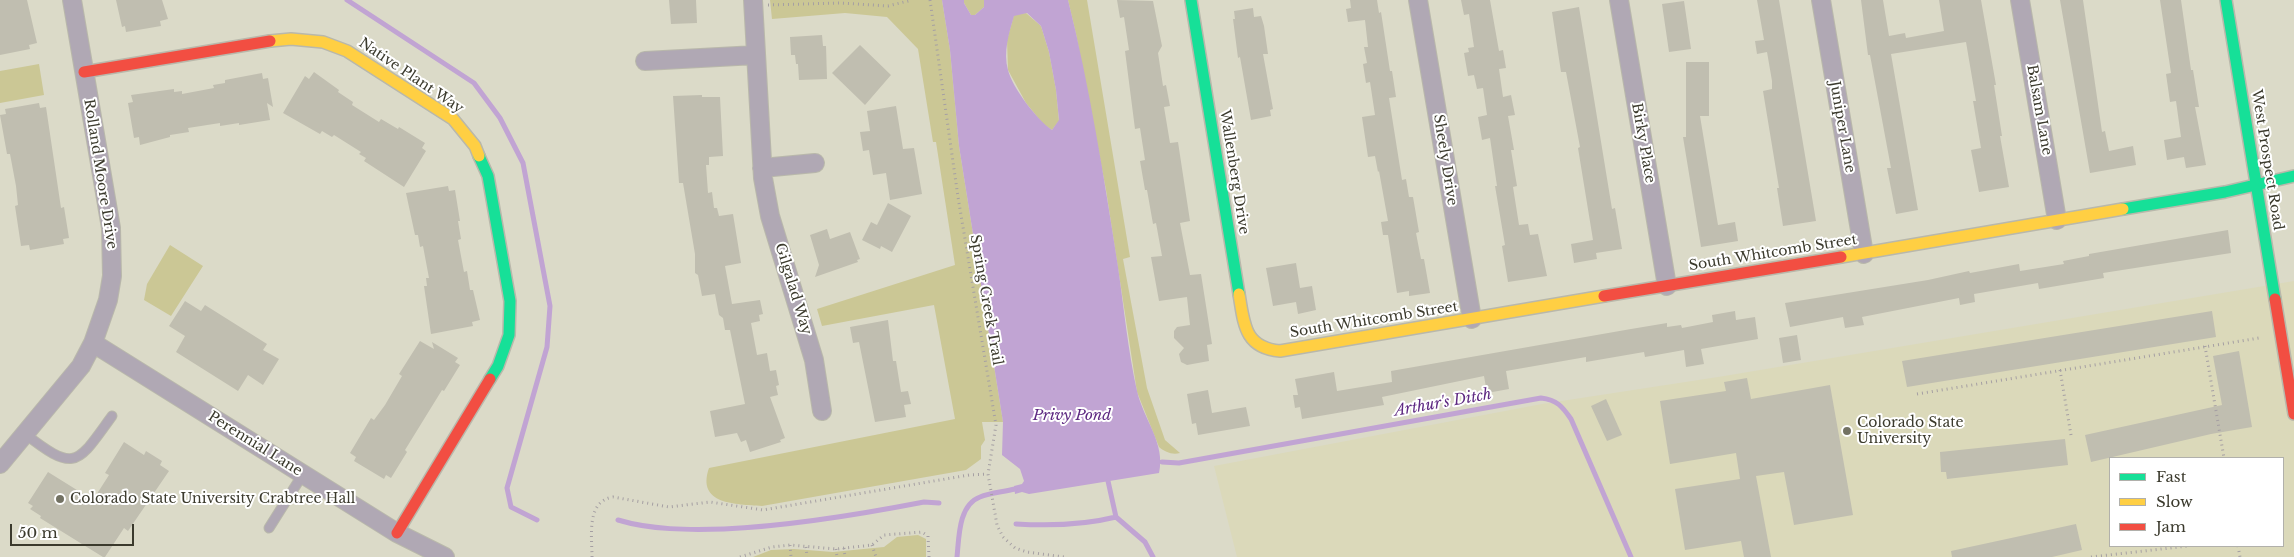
<!DOCTYPE html>
<style>
body{margin:0}
#map{position:relative;width:2294px;height:557px;overflow:hidden;background:#dbdac8;font-family:"Libre Baskerville",serif}
canvas{display:block}
.legend{position:absolute;left:2109px;top:457px;width:175px;height:90px;box-sizing:border-box;background:#fff;border:1px solid #b1b0ab;margin:0;padding:6px 9px;list-style:none;font-size:15px;color:#3b3a2d}
.legend li{display:flex;align-items:center;gap:10px;height:25px}
.legend b{width:25px;border:1px solid #b1b0ab}
.scale{position:absolute;left:10px;top:524px;width:124px;height:22px;box-sizing:border-box;border:2px solid #3b3a2d;border-top:0;padding-left:6px;font-size:15px;line-height:18px;white-space:nowrap;color:#3b3a2d;-webkit-text-stroke:4px #fff;paint-order:stroke}
</style>
<div id="map">
<canvas width="2294" height="557"></canvas>
<ul class="legend">
<li><b style="height:6px;background:#16e098"></b>Fast</li>
<li><b style="height:6px;background:#ffcf43"></b>Slow</li>
<li><b style="height:6px;background:#f24e42"></b>Jam</li>
</ul>
<div class="scale">50 m</div>
</div>
<script>
const ctx = document.querySelector('canvas').getContext('2d');
ctx.lineJoin = 'round';
function paint(path, color) {
  ctx.fillStyle = color;
  ctx.fill(path, 'evenodd');
}
function stroke(path, color, width, dash) {
  ctx.strokeStyle = color;
  ctx.lineWidth = width;
  ctx.lineCap = dash ? 'butt' : 'round';
  ctx.setLineDash(dash || []);
  ctx.stroke(path);
}
function write(font, color, halo, rows, align = 'center') {
  ctx.font = font + ' "Libre Baskerville",serif';
  ctx.lineWidth = 4;
  ctx.setLineDash([]);
  ctx.textBaseline = 'middle';
  ctx.strokeStyle = halo;
  ctx.fillStyle = color;
  for (const [text, x, y, turn = 0] of rows) {
    ctx.save();
    ctx.translate(x, y);
    ctx.rotate((+turn || 0) * Math.PI / 180);
    ctx.textAlign = isNaN(turn) ? turn : align;
    if (halo) ctx.strokeText(text, 0, 0);
    ctx.fillText(text, 0, 0);
    ctx.restore();
  }
}
paint(new Path2D(`
 M2294,281v276h-1057l-23,-91 328,-62 176,-27zM2110,458h173v88h-173z`), '#dbd9ba');
paint(new Path2D(`
 M770,0h172l8,50 9,96 44,276h-21l3,18 -4,6v13l-15,11 -204,36c-26,-2 -66,-1 -53,-38l246,-49 -21,-114 -112,21 -5,-17 138,-44 -19,-123h-3l-15,-93 -31,-32 -42,-4 -73,6z
 M964,0h20v7l-9,8h-4l-7,-12z
 M1068,0h19l43,257 -7,2 24,129 18,52 15,13c-8,2 -15,-1 -21,-6l-22,-55 -31,-202 -30,-156z
 M1026,13l15,13 8,26 7,38 3,31 -7,9 -9,-6 -17,-21 -18,-33 -1,-30 7,-25z
 M39,64l5,31 -44,8v-32z
 M170,245l33,21 -32,50 -27,-16 3,-16z
 M918,535l8,4v18h-173l18,-7 23,-1 39,3 51,-5 13,-10z`), '#cbc795');
paint(new Path2D(`
 M942,0h22v3l7,12h4l9,-8v-7h84c22,88 36,178 50,267 6,41 10,84 19,124 6,27 29,53 22,82l-130,21 -7,-2 -7,2 -1,-8 8,-2 2,-3 -4,-12 -18,-14 1,-33 -44,-276 -9,-96zM1027,13l14,13 8,26 7,38 3,30 -7,10c-15,-10 -40,-43 -44,-60 -5,-18 1,-37 6,-54z`), '#c1a4d3');
stroke(new Path2D(`
 M347,0l127,83 26,35 23,45 27,143 -3,41 -40,141 4,19 26,13
 M1162,462l17,1 362,-65c16,2 21,8 30,21l60,138
 M1108,481l8,36 29,25 8,15
 M618,520c33,10 70,10 106,9 67,-3 133,-14 200,-27l15,1
 M1016,524c34,2 68,1 100,-7
 M957,557c2,-18 1,-52 23,-60 10,-4 23,-5 35,-8`), '#c1a4d3', 5);
paint(new Path2D(`
 M0,0h27l10,43 -8,2 1,4 -30,6z
 M116,0h46l6,19 -8,2 1,5 -35,6 -1,-6 -3,1z
 M669,0h27l1,23 -26,1z
 M1117,0l36,1 9,45 -4,7 5,33 3,-1 4,21 -6,1 6,36 8,-1 12,79 -10,2 10,52 11,-1 11,70 -5,1 2,16 -22,4 -6,-3 -2,-8 5,-6 -10,-10v-7l3,-4 13,-2 -3,-28 -28,4 -8,-44 11,-1 -6,-33 -3,1 -6,-34h-2l-5,-29 5,-1 -5,-32 -5,1 -10,-78 4,-1 -5,-33 -4,1z
 M1350,0h27l2,13 2,-1 9,59h2l4,26 -7,1 13,82 4,-1 3,18h4l6,35 -3,1 5,26h3l6,34 -21,3v-5l-12,2 -9,-58h-5l-2,-13 7,-1 -9,-50 -1,1 -3,-16 -7,1 -6,-40 13,-2 -5,-33 -4,1 -3,-19 4,-1 -3,-16h4l-3,-27 -17,2 -2,-13 5,-1z
 M1461,0h29l9,51 4,-1 3,18 -7,1 4,28 8,-2 4,20 -7,1 6,34h-3l6,36 -4,1 6,38 9,-1 2,11 8,-1 9,42 -39,6 -6,-36 3,-1 -10,-59h2l-7,-48 -8,2 -4,-23 9,-2 -4,-27 -6,1 -3,-14 -6,1 -4,-23 5,-1 -1,-4 6,-1 -5,-33 -5,1z
 M1757,0h22l37,221 -33,5 -6,-38h2l-16,-97 9,-2v-8l-5,-29 -10,2 -2,-13 9,-1z
 M1861,0h22l6,36 16,-3 1,5 38,-7 -5,-31h42l15,85h-2l8,51h-2l9,51 -30,5 -8,-42 10,-2 -8,-47h3l-10,-59 -75,12 27,156 -22,4 -9,-46h4l-21,-113h-2z
 M2060,0h23l19,132 3,-1 4,20 24,-5 3,19 -46,8z
 M2160,0h21l10,70h2l6,37h-4l11,58 -20,3 -2,-11 -17,3 -3,-20 17,-3 -5,-36 -6,1 -4,-28 5,-1z
 M1684,1l7,48 -22,3 -7,-48z
 M1579,7l33,202 3,-1 7,41 -26,4 1,6 -23,4 -3,-19 22,-4 -15,-92 2,-1 -14,-75h-5l-9,-60z
 M1253,8l1,9 7,-1 3,10 4,28h-5l10,55 -3,1 1,6 -20,4 -11,-63 -2,1 -5,-39h2l-1,-8z
 M822,35l1,11h3l1,33 -28,1 -1,-16h-2l-1,-9h-4l-1,-18z
 M860,45l31,30 -26,30 -33,-32z
 M1686,62h23v54h-9l18,109 17,-3 3,19 -37,6 -18,-110h3z
 M314,72l25,18 -1,2 15,10 -1,3 27,17 2,-3 17,10 1,-2 26,16 -3,5 4,3 -22,36 -40,-26 2,-3 -7,-4 2,-2 -27,-17 -2,2 -10,-6 -2,3 -37,-21 22,-37 4,3z
 M262,73l1,6 5,-1 5,29 -6,-4 3,17 -31,5v-2l-19,3v-3l-32,5 1,4 -19,3v2l-30,8 -1,-8 -5,1 -6,-35 5,-1 -2,-7 43,-6v3l8,-1v3l32,-6 -1,-3 12,-2v-3z
 M702,95v2h18l3,59 -14,1v8h-3l2,28 4,-1 2,16h3l2,8 14,-2 8,49 -16,3 7,38 28,-4 3,14 -4,1 1,6 -9,2 6,32 10,-2 3,18 6,-1 3,15 -3,1 2,9 -8,2 15,41 -5,2 1,2 -31,10 -4,-12 -5,2 -4,-9 -22,4 -5,-26 35,-7 -15,-74h-5l-2,-12 -4,-3 -4,-21 -13,2 -4,-21 -3,-2v-19l-12,-71h-4l-6,-87z
 M39,103l1,5 6,-1 15,101 3,-1 5,31 -6,1 1,5 -34,6 -1,-5 -8,1 -6,-40 3,-1 -2,-19 -6,-32h-3l-7,-39 6,-1 -1,-5z
 M896,106l7,43 11,-1 8,46 -32,6 -4,-27 -13,2 -4,-25 -6,1 -3,-19 10,-1 -3,-20z
 M448,186l1,5 6,-1 5,31h-2l3,18 -3,1 6,32 3,-1 3,19h3l7,30 -8,2 1,4 -42,8 -7,-48h3l-1,-8h3l-6,-32 -3,1 -2,-12h-3l-9,-42z
 M888,203l23,13 -19,36 -11,-6 -1,3 -18,-9 9,-18 6,3z
 M827,229l3,10 20,-7 10,27 -3,1 1,2 -43,15 4,-12 -9,-30z
 M2228,230l3,23 -128,20 1,5 -65,11 -1,-6 -64,11 1,8 -15,3 -1,-7 -97,19 2,8 -19,3 -2,-11 -53,10 -5,-24 143,-23 41,-9 1,2 49,-9 1,7 44,-7 -1,-3 26,-5v-2z
 M1296,263l4,25 12,-2 4,24 -18,4 -2,-12 -23,4 -7,-38z
 M185,301l16,10 4,-6 62,39 -4,6 16,9 -16,26 -15,-10 -10,16 -62,-39 9,-16 -16,-10z
 M1735,311l1,9 19,-3 3,22 -57,10 3,15 -18,3 -2,-17 -39,7 -1,-5 -58,10v-5l-80,14 3,18 -22,4 -3,-17 -102,21 2,8 -82,14 -2,-12 -5,1 -2,-13h5l-3,-16 39,-7 3,19 55,-9 -1,-11 240,-42 36,-6v4l14,-2 1,3 31,-6 -1,-7z
 M2212,311l4,26 -309,50 -5,-26z
 M888,320l5,41h3l5,31 7,-1 3,13 -7,1 2,12 -31,5 -16,-80 -6,1 -3,-16z
 M1797,335l4,25 -18,3 -4,-25z
 M420,341l14,8 -2,-7 26,16 -3,4 5,3 -16,26 -2,-1 -37,60 2,2 -16,26 -5,-3 -2,4 -30,-18 2,-4 -6,-4 21,-35 3,2 11,-15 17,-29 -3,-2z
 M2239,351l13,76 -41,7 -120,28 -6,-27 137,-30 -9,-49z
 M1747,378l4,21 79,-14 23,130 -59,10 -10,-53 -28,4 15,81h-27l-3,-16 -56,9 -10,-61 65,-10 -4,-26 -66,11 -10,-63 66,-10 -2,-9z
 M1208,390l4,23 34,-6 4,19 -52,9 -2,-12 -4,1 -5,-30z
 M1606,399l16,36 -15,6 -16,-35z
 M2065,439l3,26 -121,14 -1,-7h-5l-1,-20z
 M124,442l20,13 2,-4 16,10 -2,4 9,6 -41,60 -4,-3 -19,29h-2l-63,-39 1,-2 -11,-7 3,-3 -5,-3 20,-31 45,28 16,-25 -4,-2z
 M2076,524l6,26 -30,7h-100l-1,-6z`), '#c0beb0');
const lane = new Path2D(`
 M24,433c52,41 53,31 88,-17
 M269,528l34,-54`);
const street = new Path2D(`
 M753,0l10,178 7,38 44,144 8,51
 M1418,0l54,319
 M1619,0l48,286
 M1821,0l43,254
 M2020,0l37,220
 M645,61l111,-6
 M762,168l53,-5
 M93,343l304,190 48,24
 M0,464l81,-98 12,-23 15,-43 4,-24 -1,-48 -39,-228`);
const fast = new Path2D(`
 M1191,0l48,294
 M2226,0l49,299
 M479,156l9,20 22,125 -1,34 -11,31 -8,13
 M2123,209l102,-17 69,-16`);
const slow = new Path2D(`
 M270,41l21,-2 32,3 24,9 106,68 22,27 4,10
 M1841,257l282,-48
 M1239,294c5,29 5,54 41,57l324,-55`);
const jam = new Path2D(`
 M84,72l186,-31
 M1604,296l237,-39
 M2275,299l19,115
 M397,533l93,-154`);
stroke(lane, '#b9b8ab', 11);
stroke(street, '#b9b8ab', 20);
stroke(fast, '#b9b8ab', 14);
stroke(slow, '#b9b8ab', 14);
stroke(jam, '#b9b8ab', 14);
stroke(new Path2D(`
 M930,0l28,197 38,228 -8,49 9,51 6,12 12,11 12,4 37,5
 M768,5l72,-2 48,3 24,-6
 M2205,346l19,112
 M2060,370l11,65
 M1917,394l342,-56
 M790,545l1,12
 M872,545l4,12
 M2238,546l2,11
 M806,547l1,10
 M844,548l1,9
 M836,549l1,8
 M592,557c0,-21 -6,-56 21,-60l56,10 41,-5 53,8 206,-35 19,-1
 M740,557l32,-10 18,-2 46,4 36,-4 12,-10 38,-3 6,4 1,21
 M2091,557l97,-11`), '#a59fa3', 3, [1, 4]);
stroke(lane, '#b0a8b4', 9);
stroke(street, '#b0a8b4', 18);
stroke(fast, '#16e098', 11);
stroke(slow, '#ffcf43', 11);
stroke(jam, '#f24e42', 11);
for (const [x, y, r, color] of [
 [1847,431,5,"#737263"],
 [60,499,5,"#737263"]
]) {
  const dot = new Path2D();
  dot.arc(x, y, r, 0, 2 * Math.PI);
  ctx.fillStyle = color;
  ctx.fill(dot);
  stroke(dot, '#fff', 2);
}
write('14px', '#3b3a2d', '#fff', [
 ["Native Plant Way",411,76,34],
 ["Balsam Lane",2039,110,80],
 ["Juniper Lane",1842,127,80],
 ["Birky Place",1643,143,80],
 ["Sheely Drive",1445,160,81],
 ["West Prospect Road",2267,160,81],
 ["Wallenberg Drive",1234,172,81],
 ["Rolland Moore Drive",100,174,81],
 ["South Whitcomb Street",1773,253,-9],
 ["Gilgalad Way",793,289,73],
 ["Spring Creek Trail",986,300,80],
 ["South Whitcomb Street",1374,320,-9],
 ["Perennial Lane",255,444,32]
]);
write('14px', '#3b3a2d', '#fff', [
 ["Colorado State",1857,423],
 ["University",1857,439],
 ["Colorado State University Crabtree Hall",70,499]
], 'left');
write('italic 15px', '#5e2982', '#fff', [
 ["Arthur's Ditch",1443,403,-10],
 ["Privy Pond",1072,416]
]);
</script>
